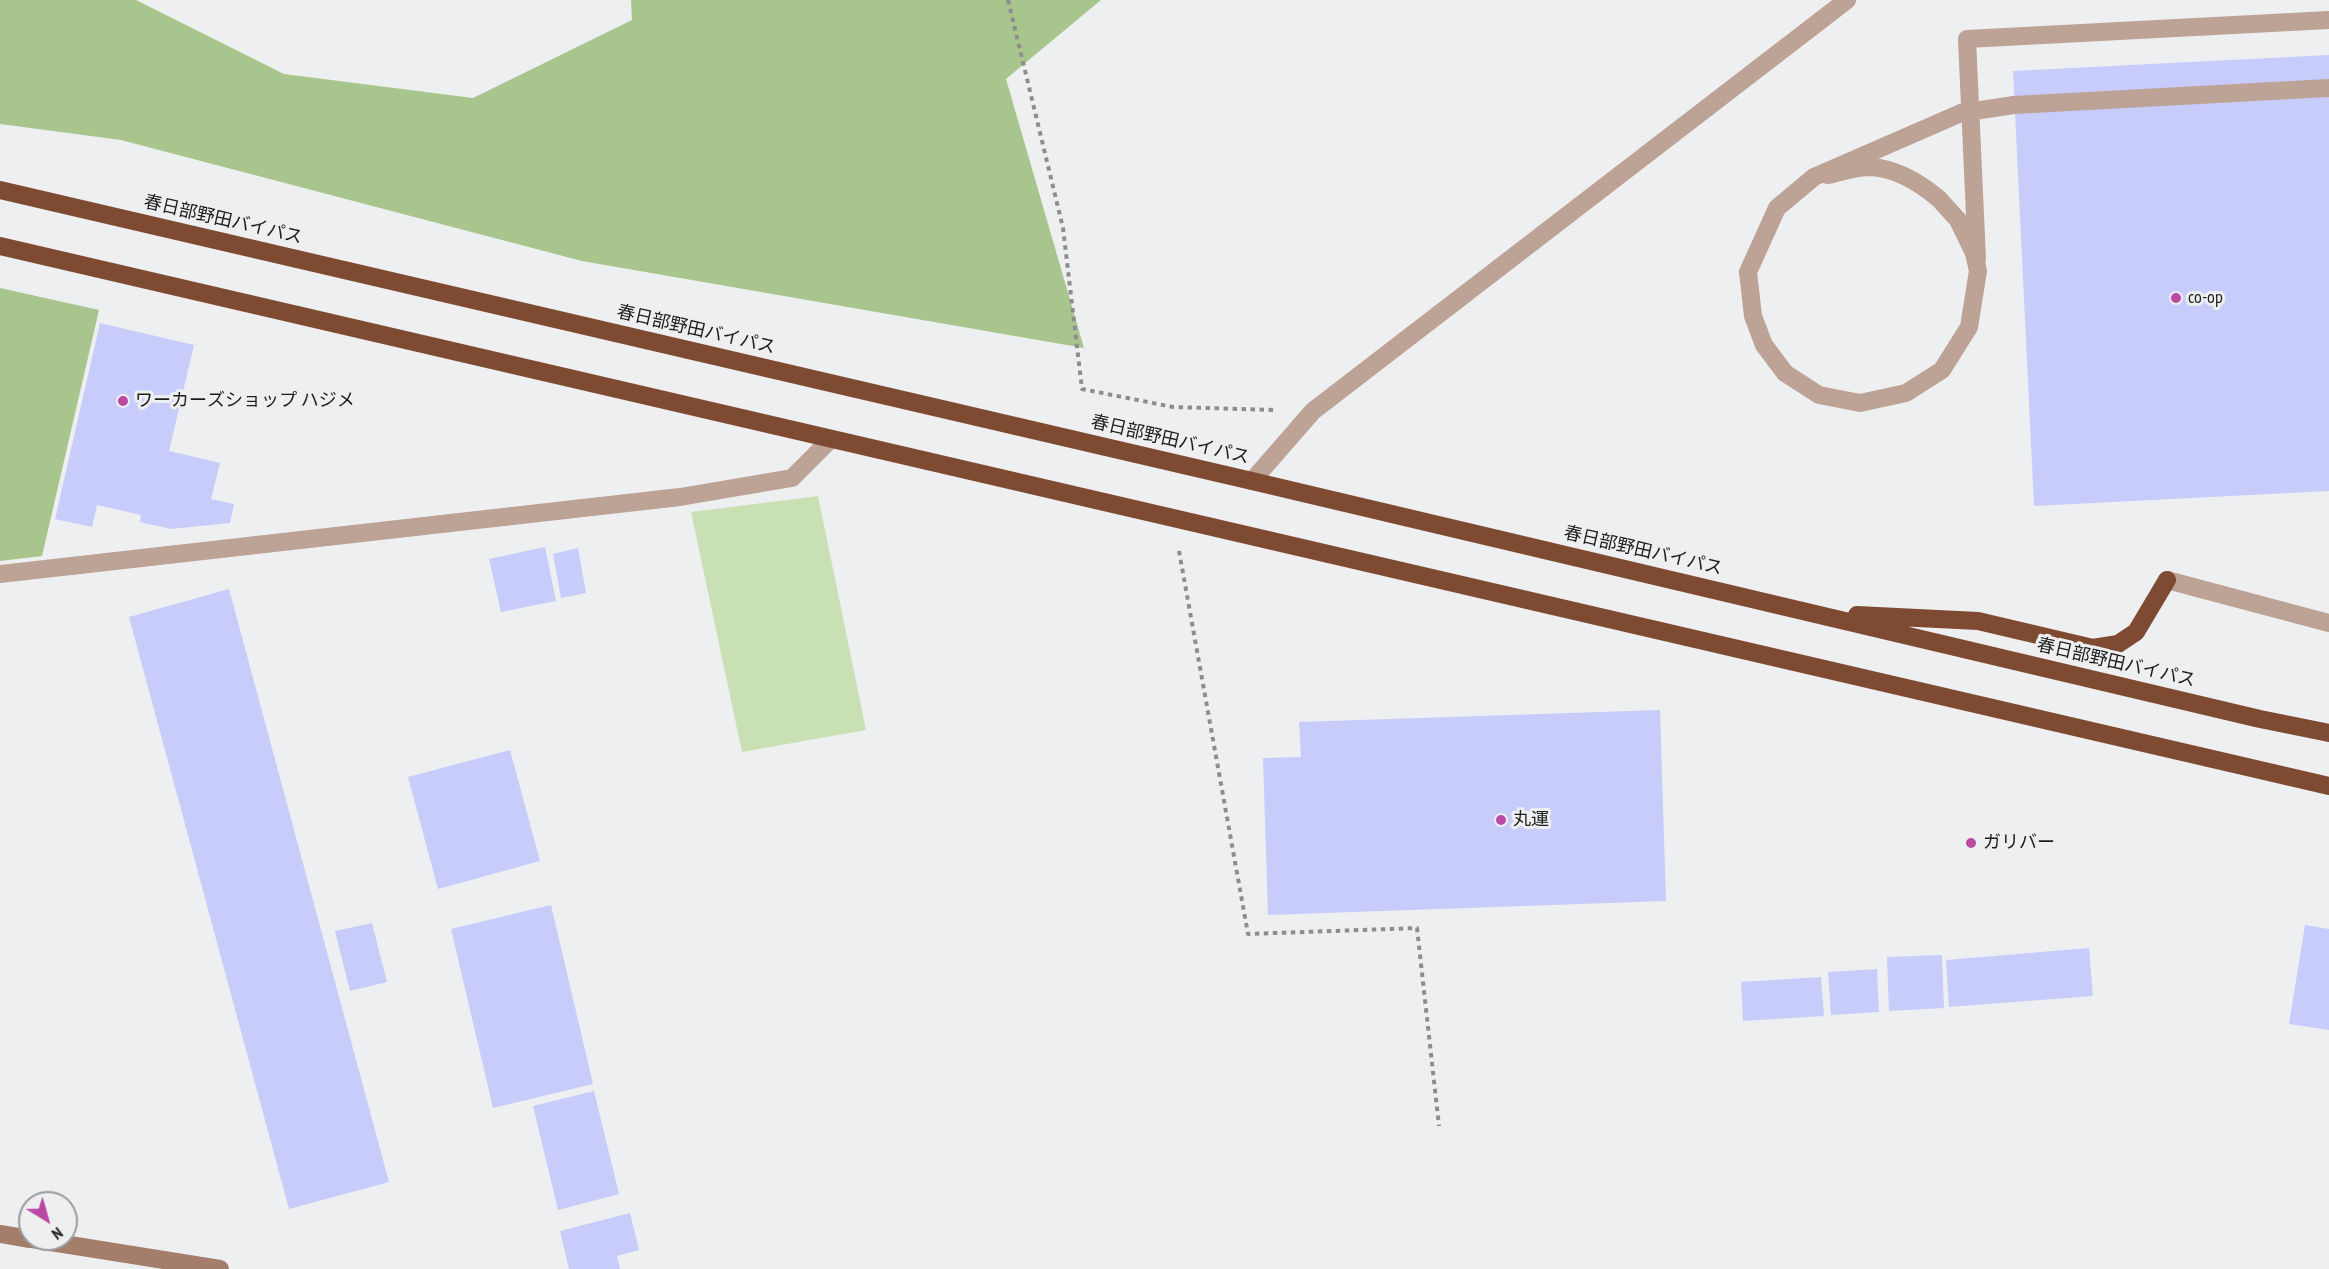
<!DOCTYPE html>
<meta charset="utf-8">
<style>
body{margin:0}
#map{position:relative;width:2329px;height:1269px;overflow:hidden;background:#eeeff0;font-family:"PT Sans Narrow",sans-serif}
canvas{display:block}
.north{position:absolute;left:18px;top:1191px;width:60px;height:60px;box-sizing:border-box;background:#eeeff0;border:2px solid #9a9b9b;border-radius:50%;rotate:143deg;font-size:16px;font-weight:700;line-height:24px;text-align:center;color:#1c1c1c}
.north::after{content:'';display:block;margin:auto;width:21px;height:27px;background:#bb48a2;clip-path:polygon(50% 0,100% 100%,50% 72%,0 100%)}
</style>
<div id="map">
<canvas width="2329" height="1269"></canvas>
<div class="north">N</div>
</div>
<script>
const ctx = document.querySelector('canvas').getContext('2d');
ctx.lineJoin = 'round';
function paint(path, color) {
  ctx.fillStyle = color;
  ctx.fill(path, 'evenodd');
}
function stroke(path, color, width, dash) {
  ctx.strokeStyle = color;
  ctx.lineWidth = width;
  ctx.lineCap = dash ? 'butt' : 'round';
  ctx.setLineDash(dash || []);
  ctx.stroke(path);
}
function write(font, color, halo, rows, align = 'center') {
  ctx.font = font + ' "PT Sans Narrow","Noto Sans JP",sans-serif';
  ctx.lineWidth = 6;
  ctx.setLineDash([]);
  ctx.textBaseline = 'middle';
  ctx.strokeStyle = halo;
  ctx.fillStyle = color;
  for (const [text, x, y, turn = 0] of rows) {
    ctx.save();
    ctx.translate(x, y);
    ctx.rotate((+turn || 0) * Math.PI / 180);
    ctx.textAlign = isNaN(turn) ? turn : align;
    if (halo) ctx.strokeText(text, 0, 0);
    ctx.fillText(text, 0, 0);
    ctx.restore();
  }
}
paint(new Path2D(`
 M818,496l48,234 -124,22 -51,-240z`), '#c9e0b4');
paint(new Path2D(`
 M0,0h136l148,74 189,24 159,-78 -1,-20h470l-95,79 78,269 -502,-87 -461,-121 -121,-16z
 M0,288l99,22 -57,246 -42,5z`), '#a9c58e');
paint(new Path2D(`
 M2329,55v436l-295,15 -21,-435z
 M100,323l94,22 -25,106 51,12 -9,36 23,5 -4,19 -59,6 -31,-7 1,-7 -44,-10 -5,22 -37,-8z
 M545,547l11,54 -55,11 -12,-53z
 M578,548l8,45 -25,5 -8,-44z
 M229,589l160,593 -100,27 -160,-592z
 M1660,710l6,191 -398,14 -5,-157 38,-1 -2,-35z
 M510,750l30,111 -102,28 -30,-112z
 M551,905l42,179 -100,24 -42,-179z
 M372,923l15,59 -37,9 -15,-60z
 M2305,925l24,4v101l-40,-6z
 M2089,948l4,48 -144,11 -3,-47z
 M1942,955l2,53 -55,3 -2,-54z
 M1877,969l2,43 -48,3 -3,-43z
 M1821,977l3,39 -81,5 -2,-39z
 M594,1091l25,103 -61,16 -25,-104z
 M630,1213l9,37 -22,6 3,13h-51l-9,-38z`), '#c7ccfb');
stroke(new Path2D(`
 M1008,0l55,228 19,161 91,18 101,3
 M1179,551l69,383 169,-6 22,198`), '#8d8d8e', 4, [4.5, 4.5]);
stroke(new Path2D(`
 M2014,105l315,-17
 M1828,175c13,-3 29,-8 42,-8 26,1 50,16 69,32
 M1977,259l-10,-220 362,-19
 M2167,580l162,43`), '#bda296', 18);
stroke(new Path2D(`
 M1252,481l61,-70 534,-411
 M0,574l680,-77 112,-19 39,-39`), '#bda296', 18);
stroke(new Path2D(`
 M0,1234l30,5
 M32,1239l188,30`), '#a47d6b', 18);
stroke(new Path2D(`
 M0,190l1252,291 1008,238 69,14
 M0,246l2329,540
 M1857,615l121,6 115,27 25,-4 18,-12 31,-52`), '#7f4a32', 18);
stroke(new Path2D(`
 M1939,199l19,21 16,33 4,18 -9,56 -27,43 -36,23 -46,10 -41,-8 -34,-22 -21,-28 -11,-29 -5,-44 29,-64 37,-31 147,-64 53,-8`), '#bda296', 18);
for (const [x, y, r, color] of [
 [2176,298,6,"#bb48a2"],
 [123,401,6,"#bb48a2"],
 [1501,820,6,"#bb48a2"],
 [1971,843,6,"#bb48a2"]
]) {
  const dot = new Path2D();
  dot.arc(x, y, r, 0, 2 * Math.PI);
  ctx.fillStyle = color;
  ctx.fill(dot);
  stroke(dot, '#eeeff0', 2);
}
write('18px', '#1c1c1c', '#eeeff0', [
 ["春日部野田バイパス",223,220,13],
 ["春日部野田バイパス",696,330,13],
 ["春日部野田バイパス",1170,440,13],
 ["春日部野田バイパス",1643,551,13],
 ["春日部野田バイパス",2116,663,13]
]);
write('18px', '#1c1c1c', '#eeeff0', [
 ["co-op",2188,298],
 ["ワーカーズショップ ハジメ",135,401],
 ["丸運",1513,820],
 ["ガリバー",1983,843]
], 'left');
</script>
